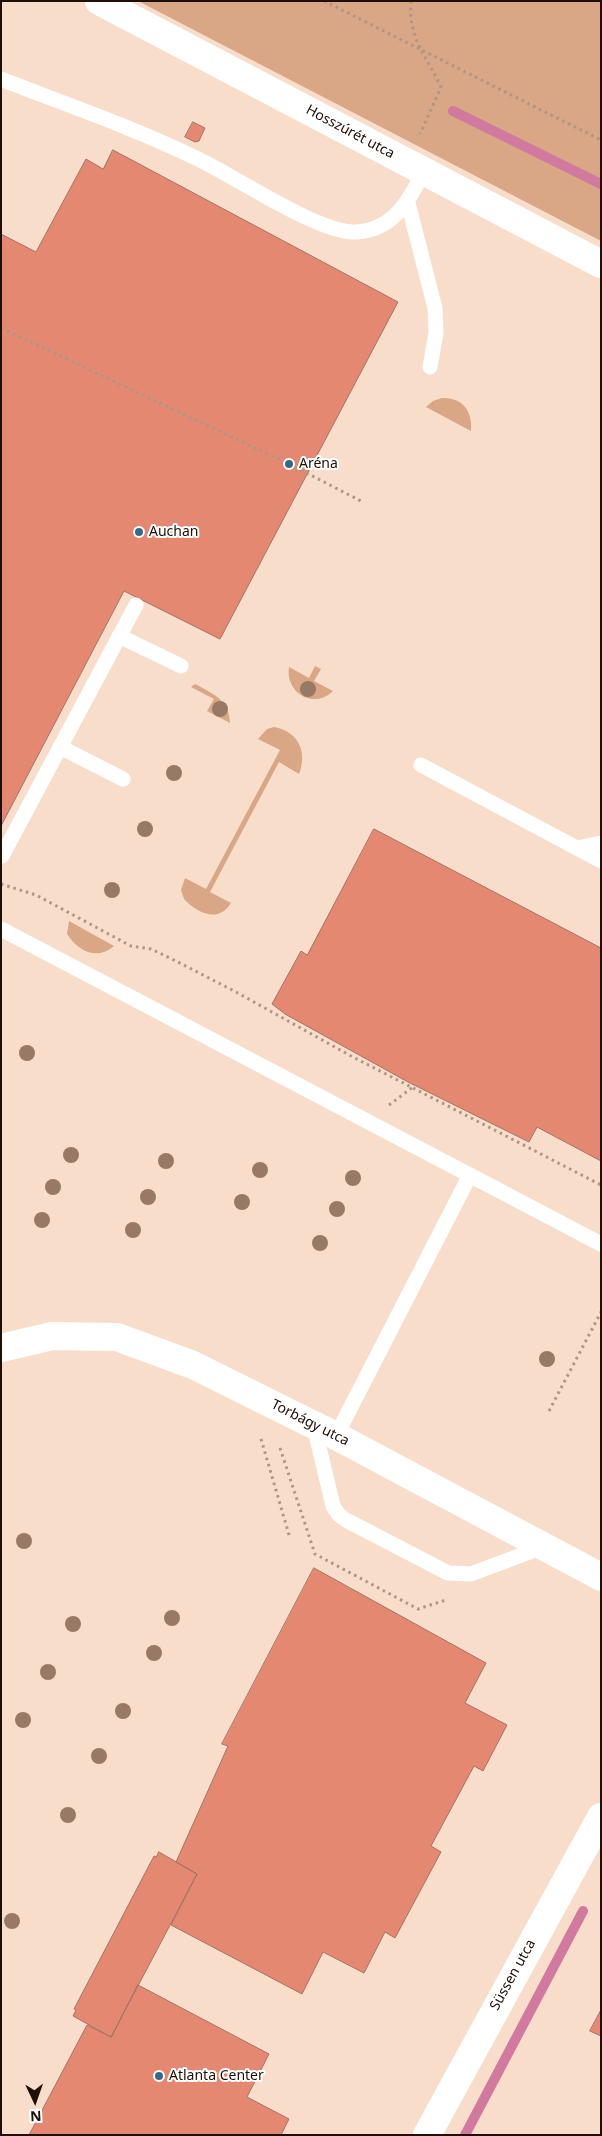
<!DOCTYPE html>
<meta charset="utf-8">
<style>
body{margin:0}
#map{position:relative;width:602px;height:2136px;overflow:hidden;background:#f9ddcb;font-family:"Noto Sans",sans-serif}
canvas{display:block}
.frame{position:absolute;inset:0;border:2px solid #1f0f06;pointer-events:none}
.north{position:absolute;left:10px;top:2076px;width:50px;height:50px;-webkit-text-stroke:4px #fff;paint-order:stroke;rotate:177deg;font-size:14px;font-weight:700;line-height:20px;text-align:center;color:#1f0f06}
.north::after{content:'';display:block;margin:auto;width:18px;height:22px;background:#1f0f06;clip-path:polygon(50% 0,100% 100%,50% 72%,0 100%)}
</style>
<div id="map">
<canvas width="602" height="2136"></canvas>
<div class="frame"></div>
<div class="north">N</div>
</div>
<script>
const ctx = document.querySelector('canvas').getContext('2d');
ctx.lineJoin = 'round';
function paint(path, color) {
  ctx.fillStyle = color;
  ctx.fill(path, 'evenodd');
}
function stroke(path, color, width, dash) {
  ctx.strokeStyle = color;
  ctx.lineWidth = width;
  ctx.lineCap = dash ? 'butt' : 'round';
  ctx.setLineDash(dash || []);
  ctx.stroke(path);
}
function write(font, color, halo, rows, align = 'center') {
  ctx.font = font + ' "Noto Sans",sans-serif';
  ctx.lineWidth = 4;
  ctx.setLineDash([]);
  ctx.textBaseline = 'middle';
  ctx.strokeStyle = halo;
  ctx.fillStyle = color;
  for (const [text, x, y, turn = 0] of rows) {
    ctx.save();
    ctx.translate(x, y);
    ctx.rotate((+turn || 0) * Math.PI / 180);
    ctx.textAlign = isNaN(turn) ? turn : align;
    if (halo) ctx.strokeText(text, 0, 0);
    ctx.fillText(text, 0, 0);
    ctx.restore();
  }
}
paint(new Path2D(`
 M138,1h463v240z
 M442,398c20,-1 31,13 29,33l-45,-24 7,-6z
 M315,666l6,3 -7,12 19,10c-19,19 -48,2 -44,-24l20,11z
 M195,684c18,10 34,15 35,39l-23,-12 7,-12 -23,-12z
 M274,727c24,4 34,25 25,47l-20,-12 -69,130 21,11c-12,20 -33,11 -47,-4l-3,-9 4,-12 21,11 74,-139 -22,-11 9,-10z
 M69,921l45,25c-17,15 -36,5 -47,-12z`), '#d9a686');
stroke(new Path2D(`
 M453,111l148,73
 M465,2135l118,-224`), '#d2799f', 10);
const building = new Path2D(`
 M193,122l12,6 -6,13 -4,1 -10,-5z
 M113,150l285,152 -178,337 -96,-48 -123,235v-592l35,18 50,-93 17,10z
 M374,829l227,119v213l-64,-34 -8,15 -121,-60 -123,-68 -13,-10 29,-53 6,4z
 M314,1568l172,95 -21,40 42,22 -24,46 -9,-5 -43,80 10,6 -46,86 -10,-6 -21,41 -41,-21 -21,42 -131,-69 26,-51 -21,-12 52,-116 -6,-2z
 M159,1852l38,22 -86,163 -38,-21 3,-6 -2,-1 80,-153 2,1z
 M138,1985l131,69 -22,43 42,22 -8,16h-252l58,-110 24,12z
 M601,2010v26l-11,-5z`);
paint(building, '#e58872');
stroke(building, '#a37266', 1);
stroke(new Path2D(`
 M324,1l277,139
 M411,1c-3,38 15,54 30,86l-21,47
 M1,328l288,136 72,37
 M1,884l35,11 95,51 20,3 25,12 60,31 115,64 250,129
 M389,1105l24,-18
 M549,1411l52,-99
 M261,1439l29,99
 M280,1448l35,106 103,55 28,-9`), '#ad9587', 3, [2.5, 4]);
stroke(new Path2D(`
 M1,79c66,26 134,49 197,80 38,18 120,74 157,73 38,-1 55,-32 69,-62
 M408,203l27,105 1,25 -6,34
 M119,636l62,30
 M60,747l63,32
 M421,765l180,96
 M577,848l24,-5
 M2,856l134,-251
 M1,929l600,315
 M314,1426l19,80 6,9 7,5 102,53 23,1 72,-27
 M336,1436l134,-261`), '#fff', 15);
stroke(new Path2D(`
 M99,1l502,263
 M1,1348l51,-12 65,1 76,28 143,71 265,141
 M427,2135l174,-318`), '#fff', 28);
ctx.fillStyle = '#987965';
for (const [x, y] of [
 [308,689],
 [220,709],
 [174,773],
 [145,829],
 [112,890],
 [27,1053],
 [71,1155],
 [166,1161],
 [260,1170],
 [353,1178],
 [53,1187],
 [148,1197],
 [242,1202],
 [337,1209],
 [42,1220],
 [133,1230],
 [320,1243],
 [547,1359],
 [24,1541],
 [172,1618],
 [73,1624],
 [154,1653],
 [48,1672],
 [123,1711],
 [23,1720],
 [99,1756],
 [68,1815],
 [12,1921]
]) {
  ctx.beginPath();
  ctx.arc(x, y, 8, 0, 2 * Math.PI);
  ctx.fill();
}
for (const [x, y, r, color] of [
 [289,464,5,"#356a86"],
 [139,532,5,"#356a86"],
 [159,2076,5,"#356a86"]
]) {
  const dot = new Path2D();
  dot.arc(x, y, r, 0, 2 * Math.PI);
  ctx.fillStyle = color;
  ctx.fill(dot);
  stroke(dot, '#fff', 2);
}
write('14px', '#1f0f06', '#fff', [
 ["Hosszúrét utca",350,132,28],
 ["Torbágy utca",310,1423,27],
 ["Süssen utca",513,1975,-61]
]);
write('14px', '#1f0f06', '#fff', [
 ["Aréna",299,464],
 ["Auchan",149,532],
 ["Atlanta Center",169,2076]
], 'left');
</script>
